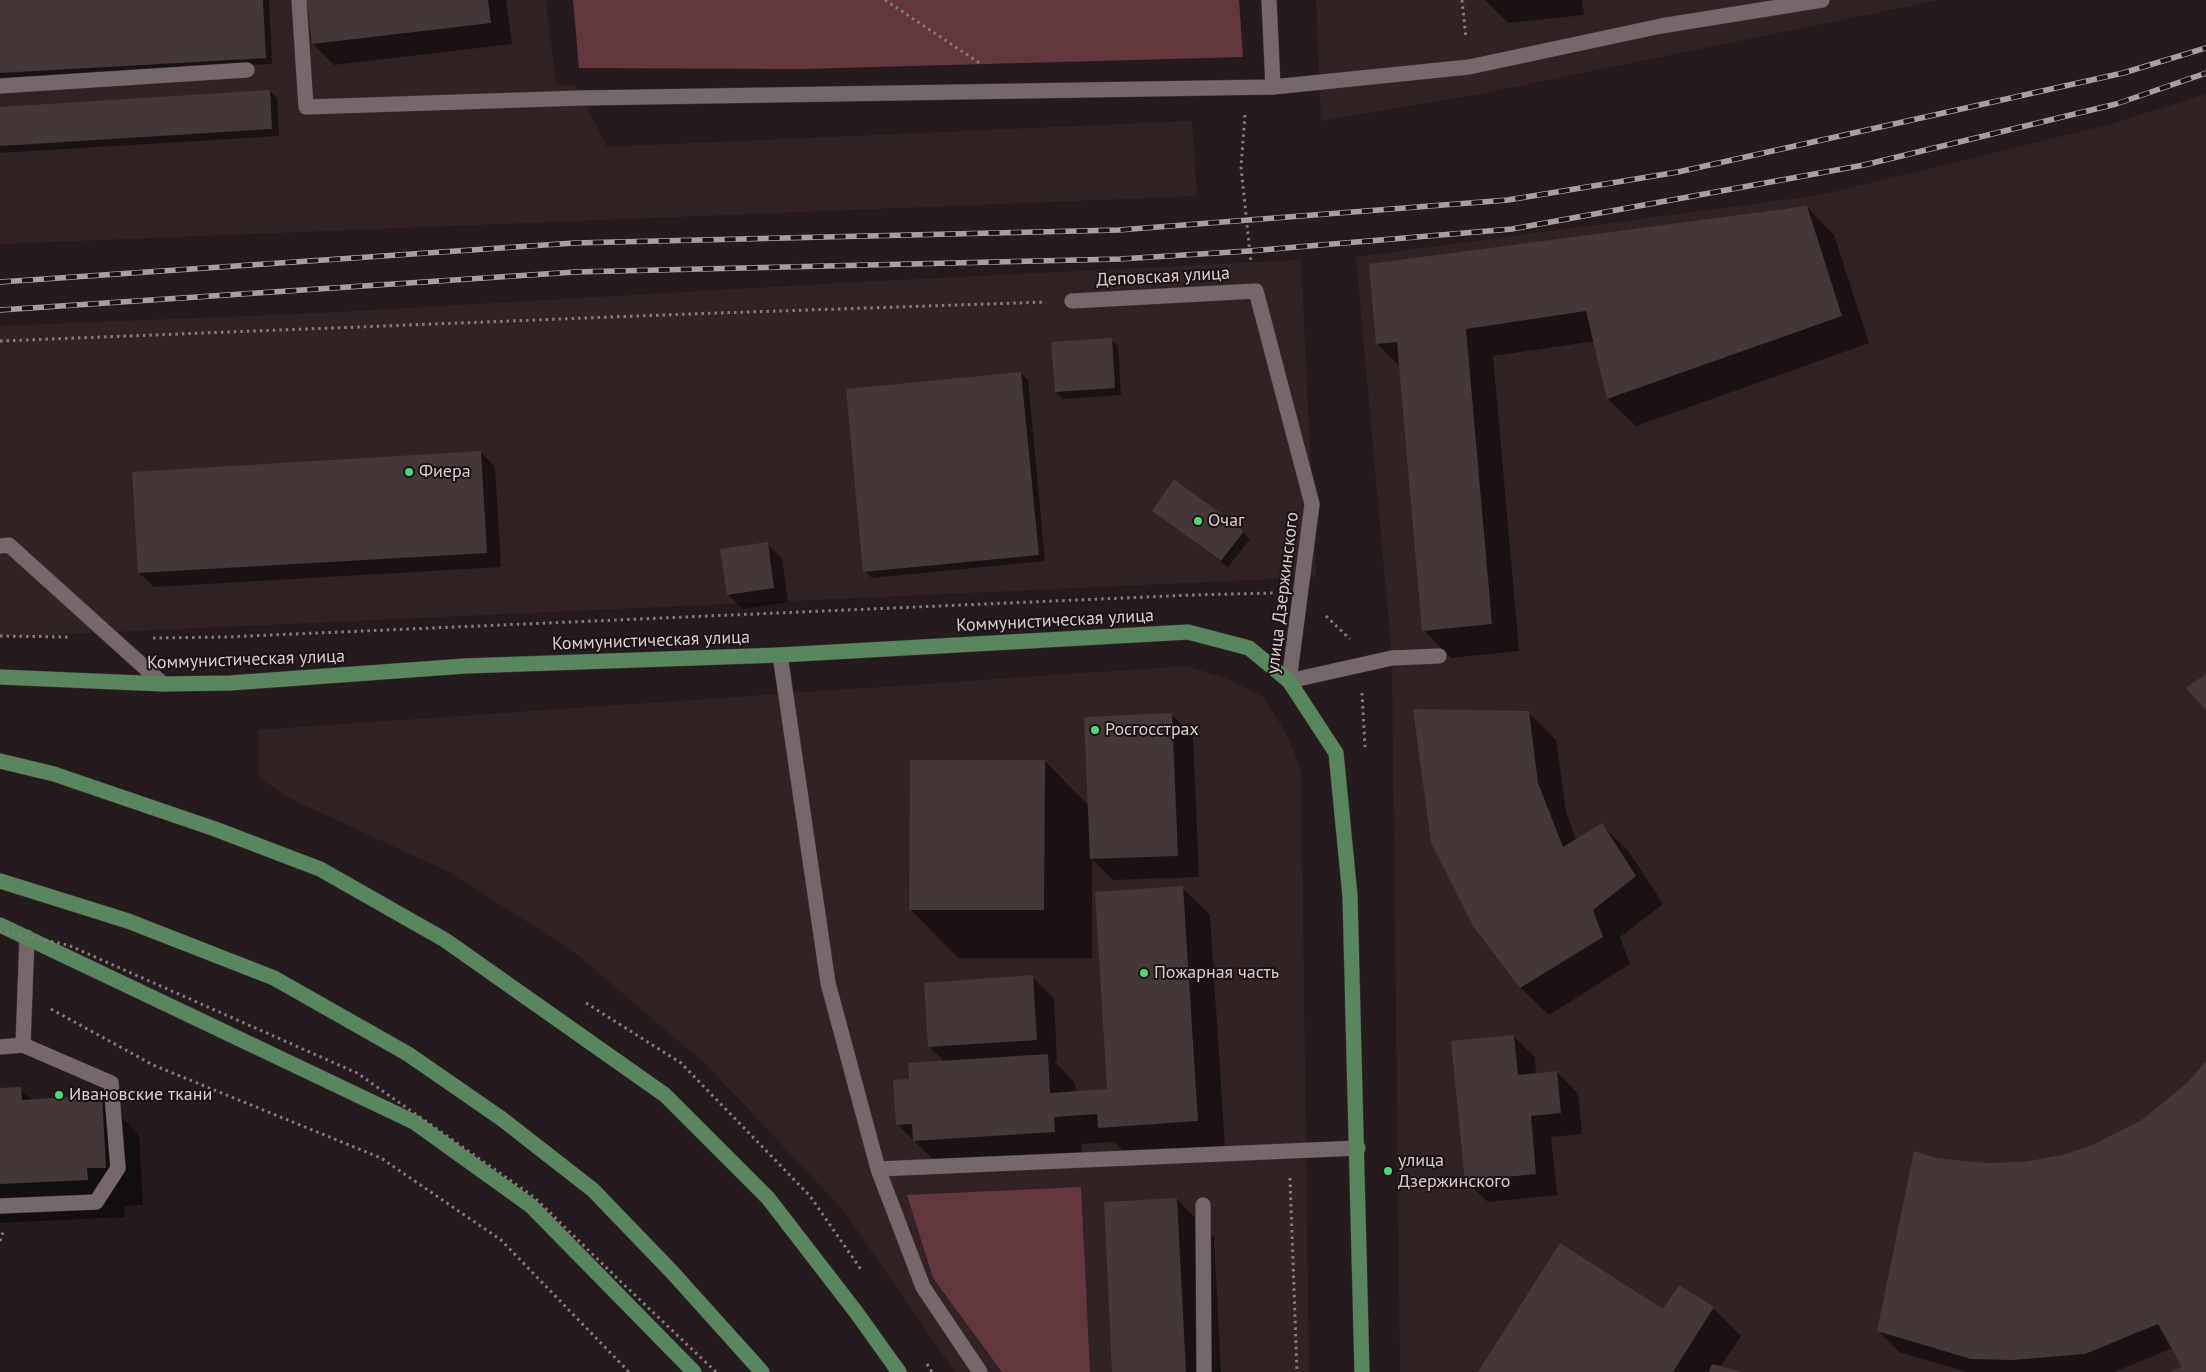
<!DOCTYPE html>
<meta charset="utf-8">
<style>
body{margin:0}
canvas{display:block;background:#261b1c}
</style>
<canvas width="2206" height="1372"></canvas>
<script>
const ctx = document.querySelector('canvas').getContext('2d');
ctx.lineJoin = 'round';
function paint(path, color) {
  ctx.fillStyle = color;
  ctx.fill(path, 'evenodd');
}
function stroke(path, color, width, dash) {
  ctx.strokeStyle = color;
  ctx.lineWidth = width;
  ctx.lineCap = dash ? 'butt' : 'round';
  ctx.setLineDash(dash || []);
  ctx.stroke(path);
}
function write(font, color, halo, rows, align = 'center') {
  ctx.font = font + ' "PT Sans",sans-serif';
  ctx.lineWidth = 4;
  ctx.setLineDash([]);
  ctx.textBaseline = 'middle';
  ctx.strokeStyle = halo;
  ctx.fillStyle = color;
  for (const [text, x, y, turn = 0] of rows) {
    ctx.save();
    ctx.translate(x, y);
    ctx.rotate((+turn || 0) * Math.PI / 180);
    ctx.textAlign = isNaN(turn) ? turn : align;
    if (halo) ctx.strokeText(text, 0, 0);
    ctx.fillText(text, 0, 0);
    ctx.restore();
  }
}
paint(new Path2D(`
 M0,0h546l10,84 20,2 31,61 585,-26 5,75 -1197,48z
 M1316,0h623l-455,93 -163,28z
 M2206,94v1278h-806l-8,-714 -36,-401 465,-62 287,-70z
 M1301,260l15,317 -1316,60v-311l323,-13 518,-30z
 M1187,666l38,12 38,19 24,38 14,34 8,603h-354l-111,-161 -137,-146 -134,-114 -124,-79 -162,-75 -28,-20 -1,-47z`), '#332224');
paint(new Path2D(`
 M573,0h666l4,57 -442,12 -222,-1z
 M1081,1187l9,185h-88l-69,-94 -26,-83z`), '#64363d');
paint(new Path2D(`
 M0,0h269l3,64 -272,16z
 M308,0h198l6,44 -178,21 -21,-21z
 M1485,0h97l2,15 -76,8z
 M270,91l7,7 2,38 -279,17v-45z
 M1807,207l27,28 35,108 -233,83 -28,-27 -13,-58 -102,15 26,295 -68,7 -27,-28 -24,-263 -23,-24z
 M1111,339l7,7 3,49 -58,4 -7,-7z
 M1021,373l7,7 17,181 -173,17 -7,-7z
 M481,452l14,15 6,100 -347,20 -15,-14z
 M1153,511l90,21 7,7 -22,28z
 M767,544l15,14 6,44 -45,7 -15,-14z
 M1528,712l28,28 10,72 10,28 26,-15 27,27 34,52 -43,33 10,27 -81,51 -28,-27 -47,-63z
 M1171,714l22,21 6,142 -86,3 -21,-21v99h-134l-47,-48 134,-149 44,45z
 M1182,888l28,27 15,233 -98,7 -13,-13 -33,2 1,15 -140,9 -44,-43 12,-45 35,-18 -16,-15 103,-70 22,21 3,63h-3l21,22 1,9 33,-2z
 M1513,1036l22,21 1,17 21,-2 21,22 4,40 -31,3 6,58 -69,7 -22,-21 -13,-139z
 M2206,1061v311h-33l11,-5 -11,-19 -59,24h-147l-68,-20 -21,-22 58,-171 50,6 37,-2 40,-7 32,-11 49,-25 44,-36z
 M20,1089l12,11 70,-3 37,38 4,70 -19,1 1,11 -125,6v-133z
 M1177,1199l37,38 7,135h-107z
 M1713,1308l28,28 -21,31 16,5h-257l185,-62z`), '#0007');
paint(new Path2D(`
 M0,0h263l3,58 -266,15z
 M307,0h181l3,23 -179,21z
 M270,90l2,39 -272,17v-39z
 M1807,206l35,110 -235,83 -21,-88 -120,18 26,295 -70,7 -25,-289 -21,2 -7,-80z
 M1112,338l3,50 -60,4 -4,-50z
 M1021,372l18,183 -176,17 -17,-183z
 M481,451l6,102 -349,20 -6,-101z
 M1174,479l70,52 -23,30 -69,-50z
 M768,542l6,46 -47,7 -7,-46z
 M2206,674v36l-20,-22z
 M1413,709l116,2 9,72 25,64 39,-24 34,53 -43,34 10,27 -83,51 -47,-62 -42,-83z
 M1172,713l6,143 -88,3 -6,-142z
 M910,760h135l-1,150h-135z
 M1183,886l15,235 -100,7 -1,-14 -43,3 1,15 -142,9 -1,-17 -16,1 -3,-45 16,-1 -1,-16 140,-9 2,39 57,-4 -12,-197z
 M1033,975l4,65 -109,7 -4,-64z
 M1514,1035l4,40 39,-4 4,42 -30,3 5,58 -71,7 -14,-140z
 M2206,1061v311h-37l13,-5 -24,-43 -73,30 -72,6 -42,-1 -94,-28 37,-180 22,7 50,5 37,-1 40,-7 32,-11 48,-25 44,-36z
 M21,1087l1,13 80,-5 4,73h-19l1,12 -88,4v-96z
 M1177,1198l9,174h-74l-8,-170z
 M1560,1243l103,66 16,-24 35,22 -41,65h-195z
 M1712,1364l27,7v1h-30z`), '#433738');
const lane = new Path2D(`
 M299,0l7,107 276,-9 691,-11 196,-20 192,-41 161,-26
 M0,86l247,-16
 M1072,301l184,-10 56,213 -23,177 103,-23 47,-2
 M0,546l9,-1 154,139
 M780,655l48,328 50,186 45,118 57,85
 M0,1047l23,-2 4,-108
 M878,1169l480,-21
 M1203,1205l1,167
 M0,1206l96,-4 22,-34 -7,-85 -88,-38`);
const street = new Path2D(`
 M1269,0l4,87`);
const primary = new Path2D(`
 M0,677l163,7 67,-1 235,-17 315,-11 408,-23 61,16 40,33 47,72 14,143 12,476
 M0,761l54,13 161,55 105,40 125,71 220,155 103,103 88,114 43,60
 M0,881l128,40 146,57 134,76 94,65 91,71 79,82 90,100
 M0,925l414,197 117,84 163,166`);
stroke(lane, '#3e3637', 16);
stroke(street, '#3e3637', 16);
stroke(primary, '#3e3637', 16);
stroke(new Path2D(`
 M885,0l96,64
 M1462,0l4,39
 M1245,115l-4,52 10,96
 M0,341l689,-27 357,-12
 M1326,616l24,23
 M0,636l69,1
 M153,638l72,-1 967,-42 81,-2
 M1362,693l3,54
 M586,1003l95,60 129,133 52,75
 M51,1009l102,56 228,93 120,82 128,132
 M1290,1178l7,194
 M0,1241l3,-9
 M927,1364l5,8`), '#847c7c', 3, [2.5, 4]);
stroke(lane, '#76686a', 15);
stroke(street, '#76686a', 15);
stroke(primary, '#58865f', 15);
const rail = new Path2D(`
 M0,282l574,-39 545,-13 389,-30 170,-28 445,-99 83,-25
 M0,310l575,-38 545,-13 129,-8 263,-22 352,-64 252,-61 90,-31`);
stroke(rail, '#a8a0a0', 5.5);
stroke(rail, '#1c1213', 4, [11]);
stroke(new Path2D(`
 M0,931l68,14 289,128 177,124 85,83 97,92`), '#847c7c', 3, [2.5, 4]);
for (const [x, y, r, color] of [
 [409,472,5,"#50d674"],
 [1198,521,5,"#50d674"],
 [1095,730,5,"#50d674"],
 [1144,973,5,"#50d674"],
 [59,1095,5,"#50d674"],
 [1388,1171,5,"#50d674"]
]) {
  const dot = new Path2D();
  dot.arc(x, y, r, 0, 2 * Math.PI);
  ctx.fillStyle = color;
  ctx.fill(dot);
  stroke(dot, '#1c1213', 2);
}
write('18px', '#d7d0d0', '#1c1213', [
 ["Деповская улица",1163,277,-3],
 ["улица Дзержинского",1283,593,-83],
 ["Коммунистическая улица",1055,621,-3],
 ["Коммунистическая улица",651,641,-2],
 ["Коммунистическая улица",246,660,-2]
]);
write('18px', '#d7d0d0', '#1c1213', [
 ["Фиера",419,472],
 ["Очаг",1208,521],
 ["Росгосстрах",1105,730],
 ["Пожарная часть",1154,973],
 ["Ивановские ткани",69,1095],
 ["улица",1398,1161],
 ["Дзержинского",1398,1182]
], 'left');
</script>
